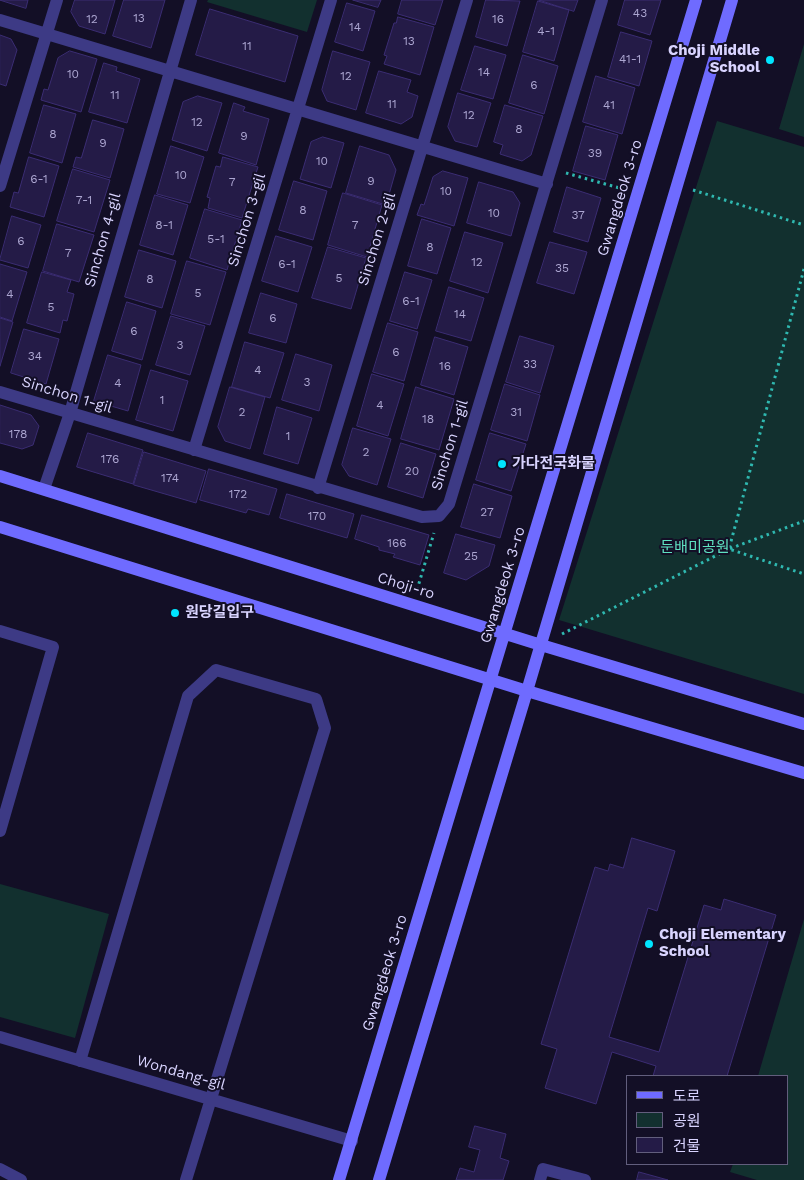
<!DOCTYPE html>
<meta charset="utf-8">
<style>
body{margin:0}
#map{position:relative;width:804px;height:1180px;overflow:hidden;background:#130f26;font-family:"Work Sans","Noto Sans KR",sans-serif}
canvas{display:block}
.legend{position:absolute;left:626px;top:1075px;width:162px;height:90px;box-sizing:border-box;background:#130f26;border:1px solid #625e7d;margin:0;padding:6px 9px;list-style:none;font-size:15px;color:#d9d4ff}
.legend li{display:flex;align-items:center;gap:10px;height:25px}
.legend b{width:25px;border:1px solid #625e7d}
</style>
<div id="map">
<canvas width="804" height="1180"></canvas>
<ul class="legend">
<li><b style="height:6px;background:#6f6bff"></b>도로</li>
<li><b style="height:14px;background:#12302f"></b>공원</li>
<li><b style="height:14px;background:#241b47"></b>건물</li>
</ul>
</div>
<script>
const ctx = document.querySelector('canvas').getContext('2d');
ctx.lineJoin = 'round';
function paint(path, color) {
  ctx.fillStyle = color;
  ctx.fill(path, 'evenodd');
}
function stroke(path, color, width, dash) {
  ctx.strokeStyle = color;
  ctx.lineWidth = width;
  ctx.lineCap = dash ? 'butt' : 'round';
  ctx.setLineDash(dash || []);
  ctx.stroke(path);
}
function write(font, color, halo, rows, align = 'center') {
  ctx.font = font + ' "Work Sans","Noto Sans KR",sans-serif';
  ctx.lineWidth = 4;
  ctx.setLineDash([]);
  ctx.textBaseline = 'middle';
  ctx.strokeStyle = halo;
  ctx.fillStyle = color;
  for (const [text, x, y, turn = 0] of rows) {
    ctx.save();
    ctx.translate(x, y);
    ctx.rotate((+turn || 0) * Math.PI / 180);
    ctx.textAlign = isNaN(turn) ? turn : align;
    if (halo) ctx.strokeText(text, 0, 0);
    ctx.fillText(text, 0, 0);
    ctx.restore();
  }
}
paint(new Path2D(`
 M208,0h109l-10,32 -100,-30z
 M804,44v93l-25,-8z
 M717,121l87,26v547l-245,-74z
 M0,884l109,30 -34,124 -75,-21z
 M804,919v261h-47l-27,-8 3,-8h55v-88h-30z`), '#12302f');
const building = new Path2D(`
 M0,0h28l-2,8z
 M75,0h40l-10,34 -26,-8 -8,-14z
 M124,0h41l-14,48 -38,-12z
 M353,0h28l-3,7z
 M402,0h41l-8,25 -37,-11z
 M486,0l34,1 -13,45 -31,-9z
 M539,0h39l-4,11z
 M625,0h36l-11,35 -32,-10z
 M538,1l31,9 -15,51 -31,-9z
 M347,3l28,8 -12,40 -28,-9z
 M210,9l88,27 -13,46 -89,-27z
 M398,17l36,10 -14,48 -36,-11 3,-8 -3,-1 10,-32h2z
 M621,32l31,9 -13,45 -31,-9z
 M0,35l11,4 6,11 -11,36 -6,-2z
 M475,46l31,9 -13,44 -32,-9z
 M70,51l27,8 -16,53 -40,-12 3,-11 4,1 10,-32z
 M333,51l37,11 -14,48 -29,-9 -5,-11z
 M523,55l35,11 -14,48 -35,-11z
 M104,63l13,4 -1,4 24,8 -13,44 -38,-11z
 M379,71l32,9 -4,12 11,4 -6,21 -11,7 -35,-11z
 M596,76l39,12 -13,46 -39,-12z
 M458,93l33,10 -14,44 -22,-6 -7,-14z
 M198,96l24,7 -15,48 -35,-11 11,-38z
 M234,103l11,4 -2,4 26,8 -13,46 -37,-12z
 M44,105l32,9 -14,49 -32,-10z
 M505,105l38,11 -12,39 -9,6 -22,-7 3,-9 -9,-3z
 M93,120l31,9 -14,49 -37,-11 3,-10 5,1z
 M586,126l32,9 -13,45 -32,-9z
 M323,137l21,6 -13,45 -31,-9 11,-37z
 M171,146l33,11 -14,46 -33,-9z
 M360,146l29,9 7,15 -10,35 -40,-12z
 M29,157l30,9 -15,51 -34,-10 4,-15 4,1z
 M223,157l35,10 -16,51 -34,-10 2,-10 -3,-1 9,-31 4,1z
 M73,169l37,11 -16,52 -37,-11z
 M443,171l25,7 -14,48 -37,-11 4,-11 3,1 9,-28z
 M294,181l33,10 -14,49 -34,-10z
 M479,182l34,10 7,11 -9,33 -44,-13z
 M567,187l34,11 -13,44 -34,-10z
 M343,193l39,12 -15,52 -39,-12z
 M155,195l33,10 -15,50 -33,-10z
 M205,209l37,11 -15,50 -37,-12z
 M12,216l29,9 -13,43 -28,-8z
 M422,219l29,9 -14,46 -29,-8z
 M57,224l37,11 -15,47 -36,-11z
 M465,232l38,11 -15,50 -38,-12z
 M276,236l36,11 -14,45 -36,-11z
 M550,242l37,10 -13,42 -37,-11z
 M328,247l38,11 -15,51 -39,-11z
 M139,250l37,11 -14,47 -37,-11z
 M187,261l39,11 -16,53 -39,-11z
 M0,264l27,8 -15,49 -12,-4z
 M42,272l29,8 -4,12 7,2 -7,27 -4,-1 -3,13 -33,-10z
 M405,272l27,8 -15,49 -27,-8z
 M449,287l35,11 -13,43 -35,-10z
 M261,293l36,11 -11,39 -37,-10z
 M127,302l29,9 -14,49 -30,-9z
 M171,316l34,10 -15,49 -34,-10z
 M0,318l13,4 -13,44z
 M388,323l30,9 -14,49 -31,-9z
 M24,329l35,10 -13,45 -35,-11z
 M520,336l34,10 -14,47 -34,-11z
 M435,337l33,10 -14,48 -33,-10z
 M245,342l39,11 -14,45 -38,-11z
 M296,354l36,11 -13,46 -37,-11z
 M108,355l33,10 -13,46 -34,-10z
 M151,370l37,11 -15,50 -37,-11z
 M372,374l32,10 -16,52 -31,-10z
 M505,384l35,11 -13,46 -36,-11z
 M230,387l35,10 -15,52 -25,-8 -7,-14z
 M416,387l38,12 -15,51 -38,-11z
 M0,405l31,10 8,11 -6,19 -11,4 -22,-6z
 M277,407l35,11 -14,46 -34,-10z
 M353,428l38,11 -14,46 -28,-9 -7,-11z
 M88,433l55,17 -10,34 -56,-17z
 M490,433l36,11 -15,47 -35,-11z
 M401,443l35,11 -13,44 -35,-11z
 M144,452l62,19 -10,32 -62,-18z
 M209,469l68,20 -8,26 -21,-6 -2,4 -46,-13z
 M474,484l38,12 -12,42 -39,-11z
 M287,494l67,20 -7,24 -67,-20z
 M362,515l67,20 -9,30 -27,-8 2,-3 -16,-4v-3l-24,-8z
 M456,534l39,11 -6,21 -23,14 -22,-7z
 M632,838l43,13 -18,60 -9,-3 -39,129 50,15 45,-147 17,5 3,-11 52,16 -49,161h-74l3,-10 -44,-14 -16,52 -51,-16 12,-39 -16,-5 54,-177 13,4 2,-7 13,4z
 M475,1126l31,8 -6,24 9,3 -6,19h-47l4,-12 14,4 6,-22 -11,-3z
 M639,1172l29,8h-31z`);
paint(building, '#241b47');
stroke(building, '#3b2d73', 1);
stroke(new Path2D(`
 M566,173l57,16
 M693,190l111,35
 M804,269l-75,280 75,25
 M417,590l17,-57
 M562,634l167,-85 75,-28`), '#2fb8b0', 3, [2.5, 4]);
stroke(new Path2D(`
 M540,1180l3,-11 42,11`), '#3d3a85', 12);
stroke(new Path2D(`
 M0,20l547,164
 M0,186l57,-186
 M0,392l422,125 17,-1 10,-12 153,-504
 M194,450l137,-450
 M318,488l149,-488
 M44,489l26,-76 121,-413
 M0,631l53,16 -53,184
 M0,1037l352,104
 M80,1061l108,-365 28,-26 100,29 9,29 -139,452
 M0,1169l21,11`), '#3d3a85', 12);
stroke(new Path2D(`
 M0,476l541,169 263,79
 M0,527l527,164 277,82
 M339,1180l357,-1180
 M379,1180l148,-489 205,-691`), '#6f6bff', 12);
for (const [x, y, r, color] of [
 [770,60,5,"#00e5ff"],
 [502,464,5,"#00e5ff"],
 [175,613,5,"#00e5ff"],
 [649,944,5,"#00e5ff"]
]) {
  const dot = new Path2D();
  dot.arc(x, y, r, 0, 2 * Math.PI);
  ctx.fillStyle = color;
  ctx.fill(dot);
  stroke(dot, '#130f26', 2);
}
write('12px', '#aca6d1', null, [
 ["43",640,13],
 ["13",139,18],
 ["12",92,19],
 ["16",498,19],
 ["14",355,27],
 ["4-1",546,31],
 ["13",409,41],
 ["11",247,46],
 ["41-1",630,59],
 ["14",484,72],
 ["10",73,74],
 ["12",346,76],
 ["6",534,85],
 ["11",115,95],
 ["11",392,104],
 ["41",609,105],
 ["12",469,115],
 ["12",197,122],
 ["8",519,129],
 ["8",53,134],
 ["9",244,136],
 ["9",103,143],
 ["39",595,153],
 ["10",322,161],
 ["10",181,175],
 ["6-1",39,179],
 ["9",371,181],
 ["7",232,182],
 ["10",446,191],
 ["7-1",84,200],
 ["8",303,210],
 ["10",494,213],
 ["37",578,215],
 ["8-1",164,225],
 ["7",355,225],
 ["5-1",216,239],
 ["6",21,241],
 ["8",430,247],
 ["7",68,253],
 ["12",477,262],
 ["6-1",287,264],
 ["35",562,268],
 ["5",339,278],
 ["8",150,279],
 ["5",198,293],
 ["4",10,294],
 ["6-1",411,301],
 ["5",51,307],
 ["14",460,314],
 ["6",273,318],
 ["6",134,331],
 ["3",180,345],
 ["6",396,352],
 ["34",35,356],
 ["33",530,364],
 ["16",445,366],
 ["4",258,370],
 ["3",307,382],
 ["4",118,383],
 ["1",162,400],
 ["4",380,405],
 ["2",242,412],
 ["31",516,412],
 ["18",428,419],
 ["178",18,434],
 ["1",288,436],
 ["2",366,452],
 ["176",110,459],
 ["20",412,471],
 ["174",170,478],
 ["172",238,494],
 ["27",487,512],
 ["170",317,516],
 ["166",397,543],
 ["25",471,556]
]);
write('bold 15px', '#d9d4ff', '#130f26', [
 ["Choji Middle",760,51,"right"],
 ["School",760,68,"right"],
 ["가다전국화물",512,464],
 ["원당길입구",185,613],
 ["Choji Elementary",659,935],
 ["School",659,952]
], 'left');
write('15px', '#d9d4ff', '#130f26', [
 ["Gwangdeok 3-ro",620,198,-73],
 ["Sinchon 3-gil",247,220,-73],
 ["Sinchon 2-gil",377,239,-73],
 ["Sinchon 4-gil",103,240,-74],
 ["Sinchon 1-gil",67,395,17],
 ["Sinchon 1-gil",450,445,-73],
 ["Gwangdeok 3-ro",503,585,-73],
 ["Choji-ro",406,586,17],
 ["Gwangdeok 3-ro",385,973,-73],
 ["Wondang-gil",181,1073,16]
]);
write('15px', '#5fe0c0', '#130f26', [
 ["둔배미공원",695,548]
]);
</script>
